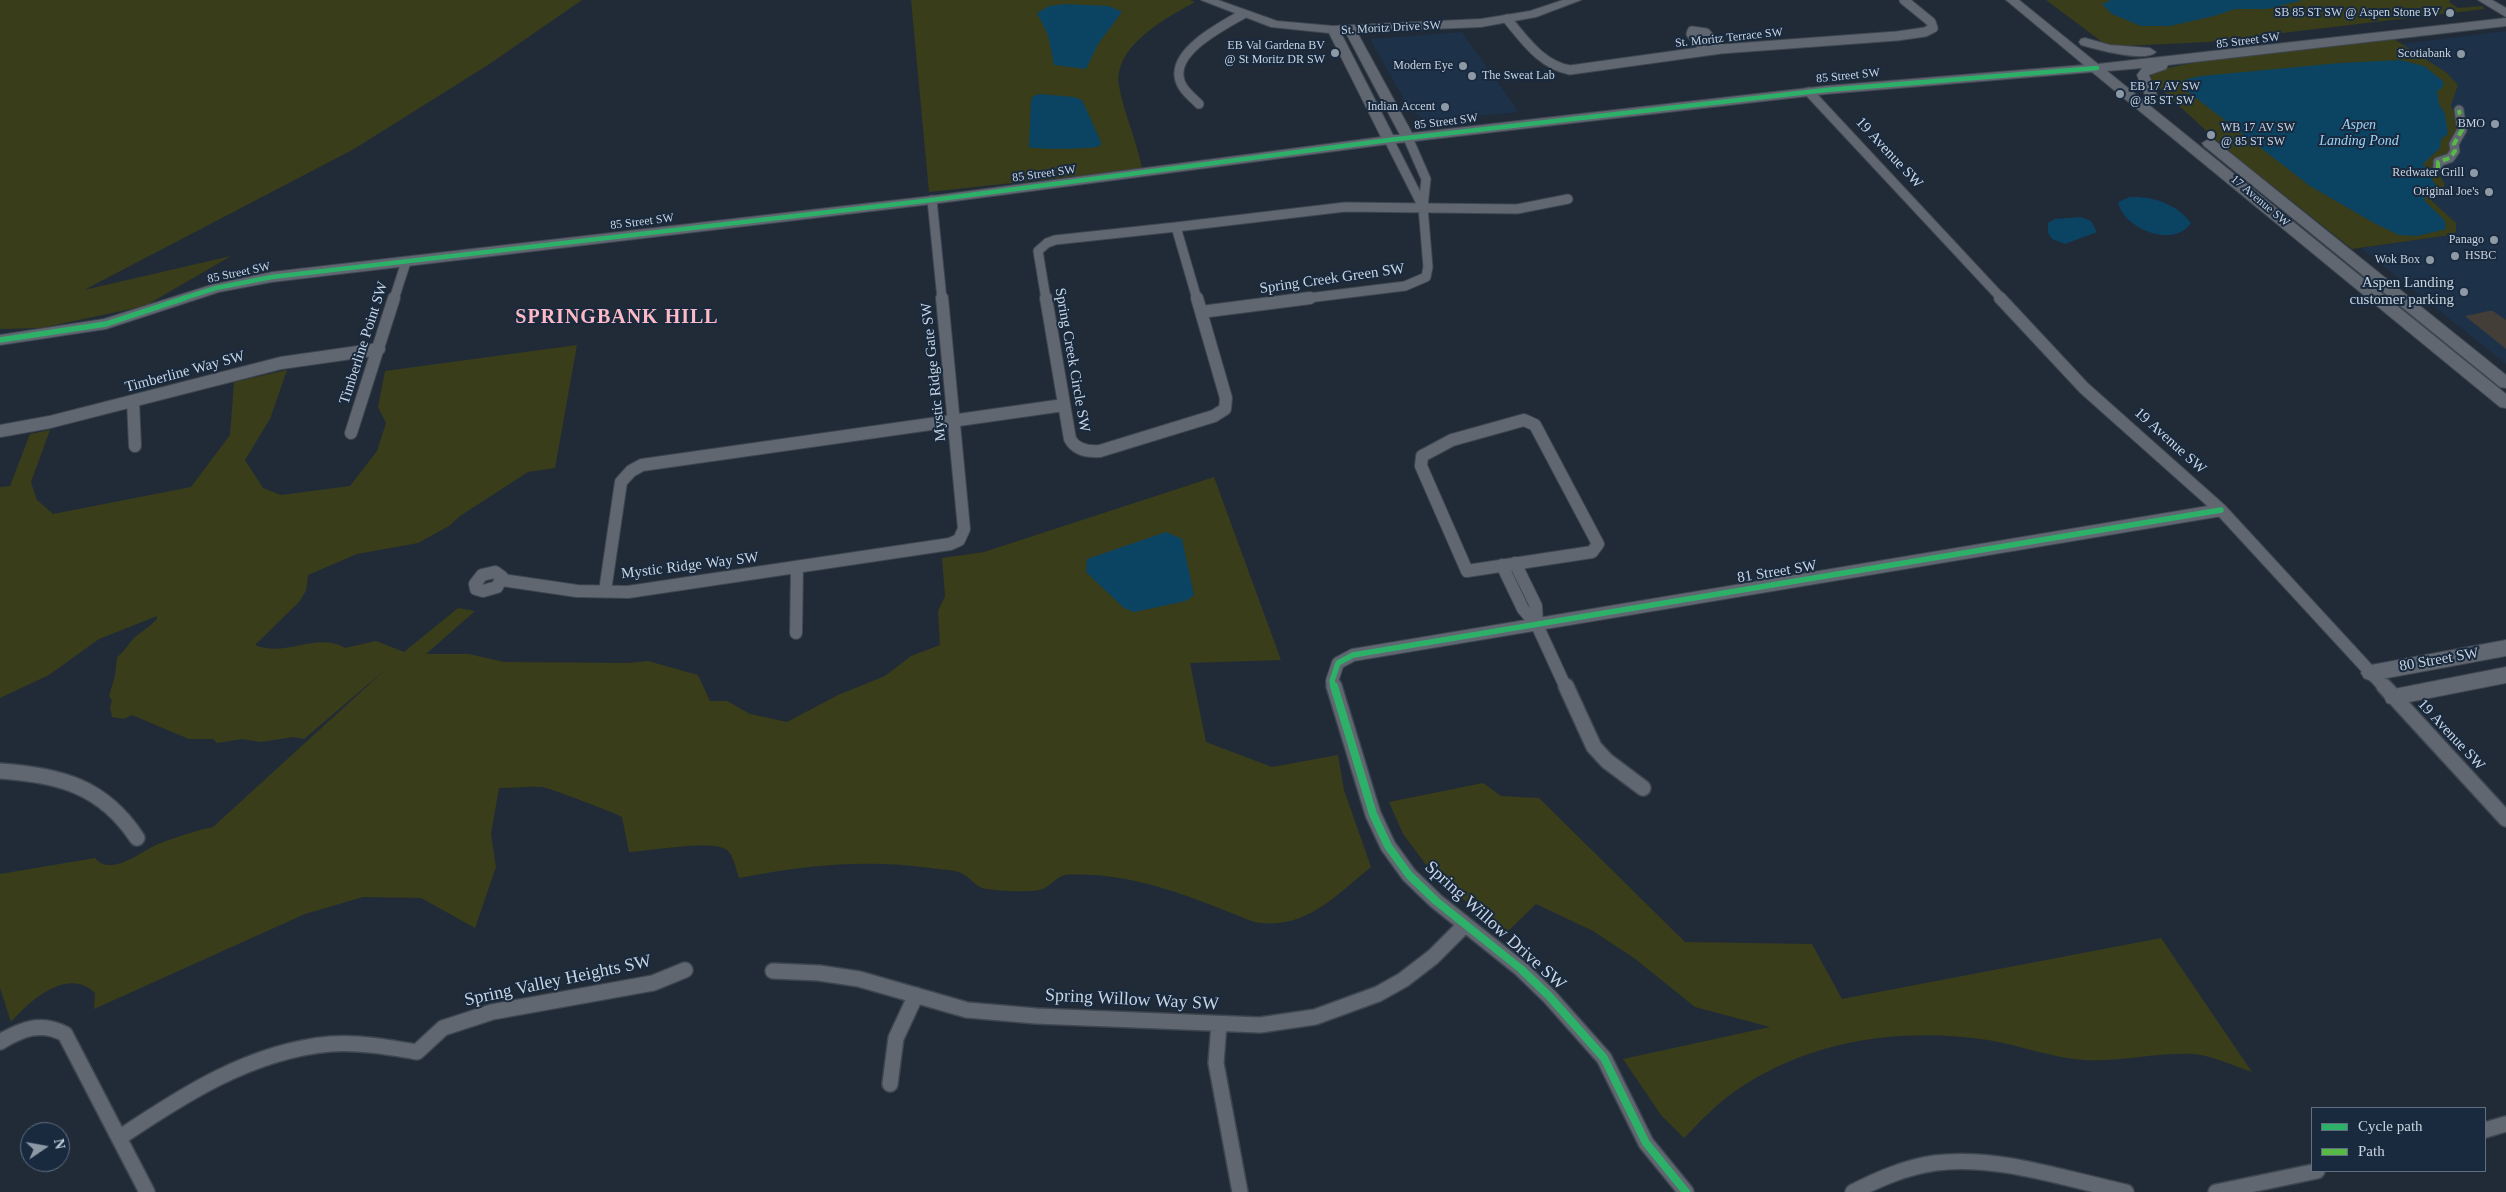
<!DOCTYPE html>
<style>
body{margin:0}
#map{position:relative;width:2506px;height:1192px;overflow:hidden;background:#212b37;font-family:"Times New Roman",serif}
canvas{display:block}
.legend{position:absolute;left:2311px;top:1107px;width:175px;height:65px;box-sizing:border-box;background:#192a3f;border:1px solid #5f6e80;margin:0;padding:6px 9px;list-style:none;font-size:15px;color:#c9d4e2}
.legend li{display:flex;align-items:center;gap:10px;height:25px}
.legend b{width:25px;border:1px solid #5f6e80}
.north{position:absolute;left:20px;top:1122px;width:50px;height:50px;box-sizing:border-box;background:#192a3f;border:1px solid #5f6e80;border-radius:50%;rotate:78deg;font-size:14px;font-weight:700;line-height:20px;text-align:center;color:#c9d4e2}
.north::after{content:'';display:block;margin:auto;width:18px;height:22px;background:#8e99a6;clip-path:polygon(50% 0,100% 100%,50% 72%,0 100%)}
</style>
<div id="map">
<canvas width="2506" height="1192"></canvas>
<ul class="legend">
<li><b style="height:6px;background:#2db169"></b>Cycle path</li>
<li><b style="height:6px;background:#58b947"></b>Path</li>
</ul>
<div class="north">N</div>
</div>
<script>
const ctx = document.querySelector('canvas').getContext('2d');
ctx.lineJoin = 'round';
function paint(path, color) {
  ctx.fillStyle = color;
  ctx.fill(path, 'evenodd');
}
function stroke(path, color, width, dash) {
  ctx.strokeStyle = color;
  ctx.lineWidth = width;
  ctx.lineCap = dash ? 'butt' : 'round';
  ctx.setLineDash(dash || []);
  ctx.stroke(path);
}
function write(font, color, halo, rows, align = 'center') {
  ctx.font = font + ' "Times New Roman",serif';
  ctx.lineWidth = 4;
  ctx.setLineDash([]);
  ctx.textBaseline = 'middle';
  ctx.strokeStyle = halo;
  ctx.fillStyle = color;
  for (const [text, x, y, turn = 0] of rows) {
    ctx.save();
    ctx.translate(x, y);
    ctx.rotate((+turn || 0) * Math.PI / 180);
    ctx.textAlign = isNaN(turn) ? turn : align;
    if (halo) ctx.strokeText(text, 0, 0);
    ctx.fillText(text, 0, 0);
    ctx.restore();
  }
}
paint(new Path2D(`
 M2506,31v333l-145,-116 90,-13 6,-6 -4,-9 -21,-19v-4l9,-5 4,-8 -11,-16 -1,-7 17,-16v-5l7,-7v-16l-6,-12 2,-8 -13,-28 -38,-25z
 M1462,32l56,79 -7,2 -86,7 -16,-11 -39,-70z`), '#1d3149');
paint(new Path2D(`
 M0,0h582l-94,65 -134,84 -270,141 147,-34 -86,50 -104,22 -41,1z
 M911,0h279l5,2c-29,16 -82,44 -76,84 5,28 18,55 23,83l-213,23z
 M2046,0h404l-1,2 9,6 25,-2 1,3 -277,33 -84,4 -18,-2z
 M2394,39l53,34 11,12 -7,20 8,21 -9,14 1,9 -3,6 -10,3 -6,6 13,20 -4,8 -9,5v4l24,22v9l-5,3 -99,14 -127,-101 -75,-69 3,-8 44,-9z
 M577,345l-22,123 -27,4 -68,44 -11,10 -31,17 -61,11 -49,21 -2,16 -7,11 -44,43c30,13 62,-14 90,3l31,-7 28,11 54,-44 17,3 -49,43h43l35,8 124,1 20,-2 50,14 12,26h17l23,13 37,8 51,-27 47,-19 26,-20 29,-11 -2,-34 7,-15 -3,-38 42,-6 230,-75 67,183 -91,3 16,79 66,25 66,-12 6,35 27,77c-36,29 -66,64 -117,55 -61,-24 -122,-51 -189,-47 -7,1 -15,11 -22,14 -11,4 -49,2 -61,-1 -8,-3 -13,-12 -21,-15 -9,-4 -21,-3 -30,-5 -65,-9 -128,-3 -192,10 -3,-8 -5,-22 -12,-28 -13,-11 -79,1 -98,2l-7,-35c-4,-3 -75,-30 -80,-30 -14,-1 -29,1 -43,1l-8,46 5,33 -21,61 -54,-30 -58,-1 -58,17 -211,95 1,-16c-27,-27 -66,8 -84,29l-11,-34v-114l95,-16c16,20 48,-8 63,-14 18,-7 36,-13 55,-17l173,-158 -82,70 -11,-2 -32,5 -19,-3 -25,4 -4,-4h-24l-57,-24 -8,4 -12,-2 -2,-10 2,-7 -3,-4 6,-20 2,-19c7,-5 10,-11 16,-18 7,-7 17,-12 24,-20v-3l-58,23 -50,36 -49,23v-211l10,-1 20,-52 20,-4 -19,52 6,18 16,14 138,-27 39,-52 4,-53 53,-12 -17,49 -25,41 18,28 18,7 69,-9 27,-35 9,-28 -8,-16 7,-36z
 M1483,783l18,13 38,2 146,144 127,2 30,55 319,-61 91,134c-18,-6 -39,-16 -58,-18 -36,-2 -73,8 -110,6 -32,-2 -65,-15 -96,-20 -89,-13 -180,0 -254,52 -19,13 -34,30 -50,46l-23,-23 -38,-56 147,-32 -75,-20 -61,-49 -41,-27 -57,-27 -32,31 -74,-65 -27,-36 -14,-32z`), '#393d1a');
paint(new Path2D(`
 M2111,0h192l-36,9h-32l-21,7 -44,10h-29l-29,-12 -10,-10z
 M1065,4l44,2 13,6 -24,32 -12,25 -32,-4 -6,-30 -11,-22 12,-7z
 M2400,60l24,6 20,16 -2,6 -5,3 2,13 6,10 3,20 -7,5 -1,9 -17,16 13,22 -11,7v8l20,20 1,8 -29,7 -18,-1 -25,-12 -64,-37 -123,-95 -4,-8 4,-4 14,-3 139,-13z
 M1039,94l35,3 8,3 19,42 -1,4c-7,3 -64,4 -71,1l2,-45 1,-5z
 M2130,197c23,-1 47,7 61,26 -17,26 -68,6 -73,-21z
 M2081,217l10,4 6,11 -32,12 -13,-5 -4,-6v-10l7,-4z
 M1166,532l16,7 12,56 -8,6 -52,11 -10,-4 -38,-36 1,-13z`), '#0b4362');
paint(new Path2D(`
 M2489,311h4l13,9v29l-41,-33z`), '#433e38');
const streetFar2 = new Path2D(`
 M1507,19c18,21 34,46 63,51l151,-21 176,-13 28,-4 8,-4 -2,-6 -27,-22
 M1705,51l-14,-17 1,-3 14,2 15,16
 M1809,92l193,207
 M1199,104c-8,-8 -19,-16 -20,-28 -3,-27 45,-51 64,-62
 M1389,140l34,67
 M2438,168v-6l12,-4 5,-7 -1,-7 8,-14 -3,-20
 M932,200l10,99
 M1176,227l169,-20 172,2 51,-10
 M394,299l12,-37
 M1046,299l-8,-48 9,-8 8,-3 121,-13 21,72
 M1300,299l105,-13 21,-9 2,-10 -5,-60 3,-28 -18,-41`);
const streetFar1 = new Path2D(`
 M1046,298l24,141c6,11 18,13 30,12l114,-35 11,-7 1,-11 -29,-100
 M2000,298l84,90 137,122 164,178
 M1201,312l109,-14
 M133,401l2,45
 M1524,420l11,5 63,119 -6,8 -125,19 -46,-105 1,-10 30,-16z
 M0,431l50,-9 231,-59 98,-14
 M351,433l43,-135
 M1515,563l21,43 1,19 29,63
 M1502,565l21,44 14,16
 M495,572l7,5 -5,10 -14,4 -7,-2 -1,-5 7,-9z
 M502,580l75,11 51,1 322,-48 9,-4 5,-11 -22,-231
 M605,591l16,-109 10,-11 11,-6 422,-60
 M796,633l1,-65
 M1334,688l-2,-7 6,-18 15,-8 868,-145`);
const street = new Path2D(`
 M1334,686l39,128 15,32 21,29 27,26 85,68 28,27 55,62 42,85 40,49
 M1566,686l28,61 13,14 36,27
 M2384,686l122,133
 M0,771c59,4 103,15 137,67
 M773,971l46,2 40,6 108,31 69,6 224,9 55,-8 63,-23 25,-14 30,-23 32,-32
 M1219,1024l-3,39 24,129
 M0,1042c22,-13 41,-21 65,-8l82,158
 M890,1084l6,-46 20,-43
 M2485,1130l21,-6
 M119,1138c64,-43 132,-87 211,-94 29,-2 58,3 87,8l26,-24 49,-16 161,-29 32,-13
 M1853,1192c26,-13 53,-25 82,-29 64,-8 129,16 191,29
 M2216,1192l101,-21`);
const secondary = new Path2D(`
 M1201,0h17l59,21 56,5 148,-7 49,-8 33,-11h18l-45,17 -55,10 -124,5 55,101 414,-47 258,-21 -78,-65h13l79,64 408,-46v8l-338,39 -2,4 -17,6 8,20 -6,4 -6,-4 -8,-20 5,-7 -35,3 399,323v14l-6,-1 -408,-335 -266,22 -437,50 -457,60 -660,78 -53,10 -113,37 -106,16v-10l104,-16 107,-34 61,-13 660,-76 449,-59 -52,-104 -58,-6zM1341,33h5l54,102h-7z
 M2478,0h14l14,8v9z
 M2085,38l25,7 40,3 6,4c-10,11 -61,-3 -75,-7l-2,-3 2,-3z
 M2209,139l5,1 292,235v13l-6,-1 -296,-241 -2,-3z
 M2506,640v16l-135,25 -7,-3 -3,-5 3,-5 7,-3z
 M2506,667v16l-112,22 -7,-2 -3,-6 3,-6 7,-2z`);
stroke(streetFar2, '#3e4650', 11);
stroke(streetFar1, '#3e4650', 14);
stroke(street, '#3e4650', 18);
stroke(secondary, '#3e4650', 2);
stroke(streetFar2, '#606771', 9);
stroke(streetFar1, '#606771', 12);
stroke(street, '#606771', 15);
paint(secondary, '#606771');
stroke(new Path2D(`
 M2438,168v-6l12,-4 5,-7 -1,-7 8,-14 -3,-20`), '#58b947', 4, [7, 4]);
stroke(new Path2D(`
 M181,299l35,-11 56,-11 660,-77 457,-60 437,-50 271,-22`), '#2db169', 4.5);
stroke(new Path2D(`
 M0,340l106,-16 79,-26
 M1334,688l-2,-7 6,-18 15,-8 868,-145`), '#2db169', 5.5);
stroke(new Path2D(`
 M1334,686l39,128 15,32 21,29 27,26 85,68 28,27 55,62 42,85 40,49`), '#2db169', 8);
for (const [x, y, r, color] of [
 [2450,13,5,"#8e99a6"],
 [1335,53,5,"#8e99a6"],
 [2461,54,5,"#8e99a6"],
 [1463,66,5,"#8e99a6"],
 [1472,76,5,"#8e99a6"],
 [2120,94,5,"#8e99a6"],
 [1445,107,5,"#8e99a6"],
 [2495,124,5,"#8e99a6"],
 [2211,135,5,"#8e99a6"],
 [2474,173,5,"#8e99a6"],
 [2489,192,5,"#8e99a6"],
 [2494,240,5,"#8e99a6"],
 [2455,256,5,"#8e99a6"],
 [2430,260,5,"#8e99a6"],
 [2464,292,5,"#8e99a6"]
]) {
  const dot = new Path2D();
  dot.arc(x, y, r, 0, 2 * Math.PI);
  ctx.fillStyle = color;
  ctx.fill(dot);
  stroke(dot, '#192a3f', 2);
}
write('12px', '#c9d4e2', '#192a3f', [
 ["SB 85 ST SW @ Aspen Stone BV",2440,13],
 ["EB Val Gardena BV",1325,46],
 ["@ St Moritz DR SW",1325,60],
 ["Scotiabank",2451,54],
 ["Modern Eye",1453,66],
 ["The Sweat Lab",1482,76,"left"],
 ["EB 17 AV SW",2130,87,"left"],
 ["@ 85 ST SW",2130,101,"left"],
 ["Indian Accent",1435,107],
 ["BMO",2485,124],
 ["WB 17 AV SW",2221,128,"left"],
 ["@ 85 ST SW",2221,142,"left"],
 ["Redwater Grill",2464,173],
 ["Original Joe's",2479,192],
 ["Panago",2484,240],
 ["HSBC",2465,256,"left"],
 ["Wok Box",2420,260]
], 'right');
write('12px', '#c9d4e2', '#192a3f', [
 ["St. Moritz Drive SW",1391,28,-3],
 ["St. Moritz Terrace SW",1729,38,-6],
 ["85 Street SW",2248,41,-7],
 ["85 Street SW",1848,76,-6],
 ["85 Street SW",1446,122,-7],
 ["85 Street SW",1044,174,-8],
 ["17 Avenue SW",2260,201,40],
 ["85 Street SW",642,222,-7],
 ["85 Street SW",239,273,-12]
]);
write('italic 14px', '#9dd4fa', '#192a3f', [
 ["Aspen",2359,125],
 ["Landing Pond",2359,141]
]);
write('15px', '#c9d4e2', '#192a3f', [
 ["19 Avenue SW",1889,153,47],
 ["Spring Creek Green SW",1332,279,-8],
 ["Timberline Point SW",364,343,-72],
 ["Spring Creek Circle SW",1072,360,80],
 ["Timberline Way SW",185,372,-15],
 ["Mystic Ridge Gate SW",934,372,-96],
 ["19 Avenue SW",2170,441,42],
 ["Mystic Ridge Way SW",690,566,-7],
 ["81 Street SW",1777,572,-9],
 ["80 Street SW",2439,660,-10],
 ["19 Avenue SW",2451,735,47]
]);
write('15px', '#c9d4e2', '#192a3f', [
 ["Aspen Landing",2454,283],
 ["customer parking",2454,300]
], 'right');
write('18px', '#c9d4e2', '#192a3f', [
 ["Spring Willow Drive SW",1495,926,42],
 ["Spring Valley Heights SW",558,981,-12],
 ["Spring Willow Way SW",1132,1000,3]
]);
ctx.letterSpacing = '1px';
write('bold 20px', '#fdb9c4', '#192a3f', [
 ["SPRINGBANK HILL",617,318]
]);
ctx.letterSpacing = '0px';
</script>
